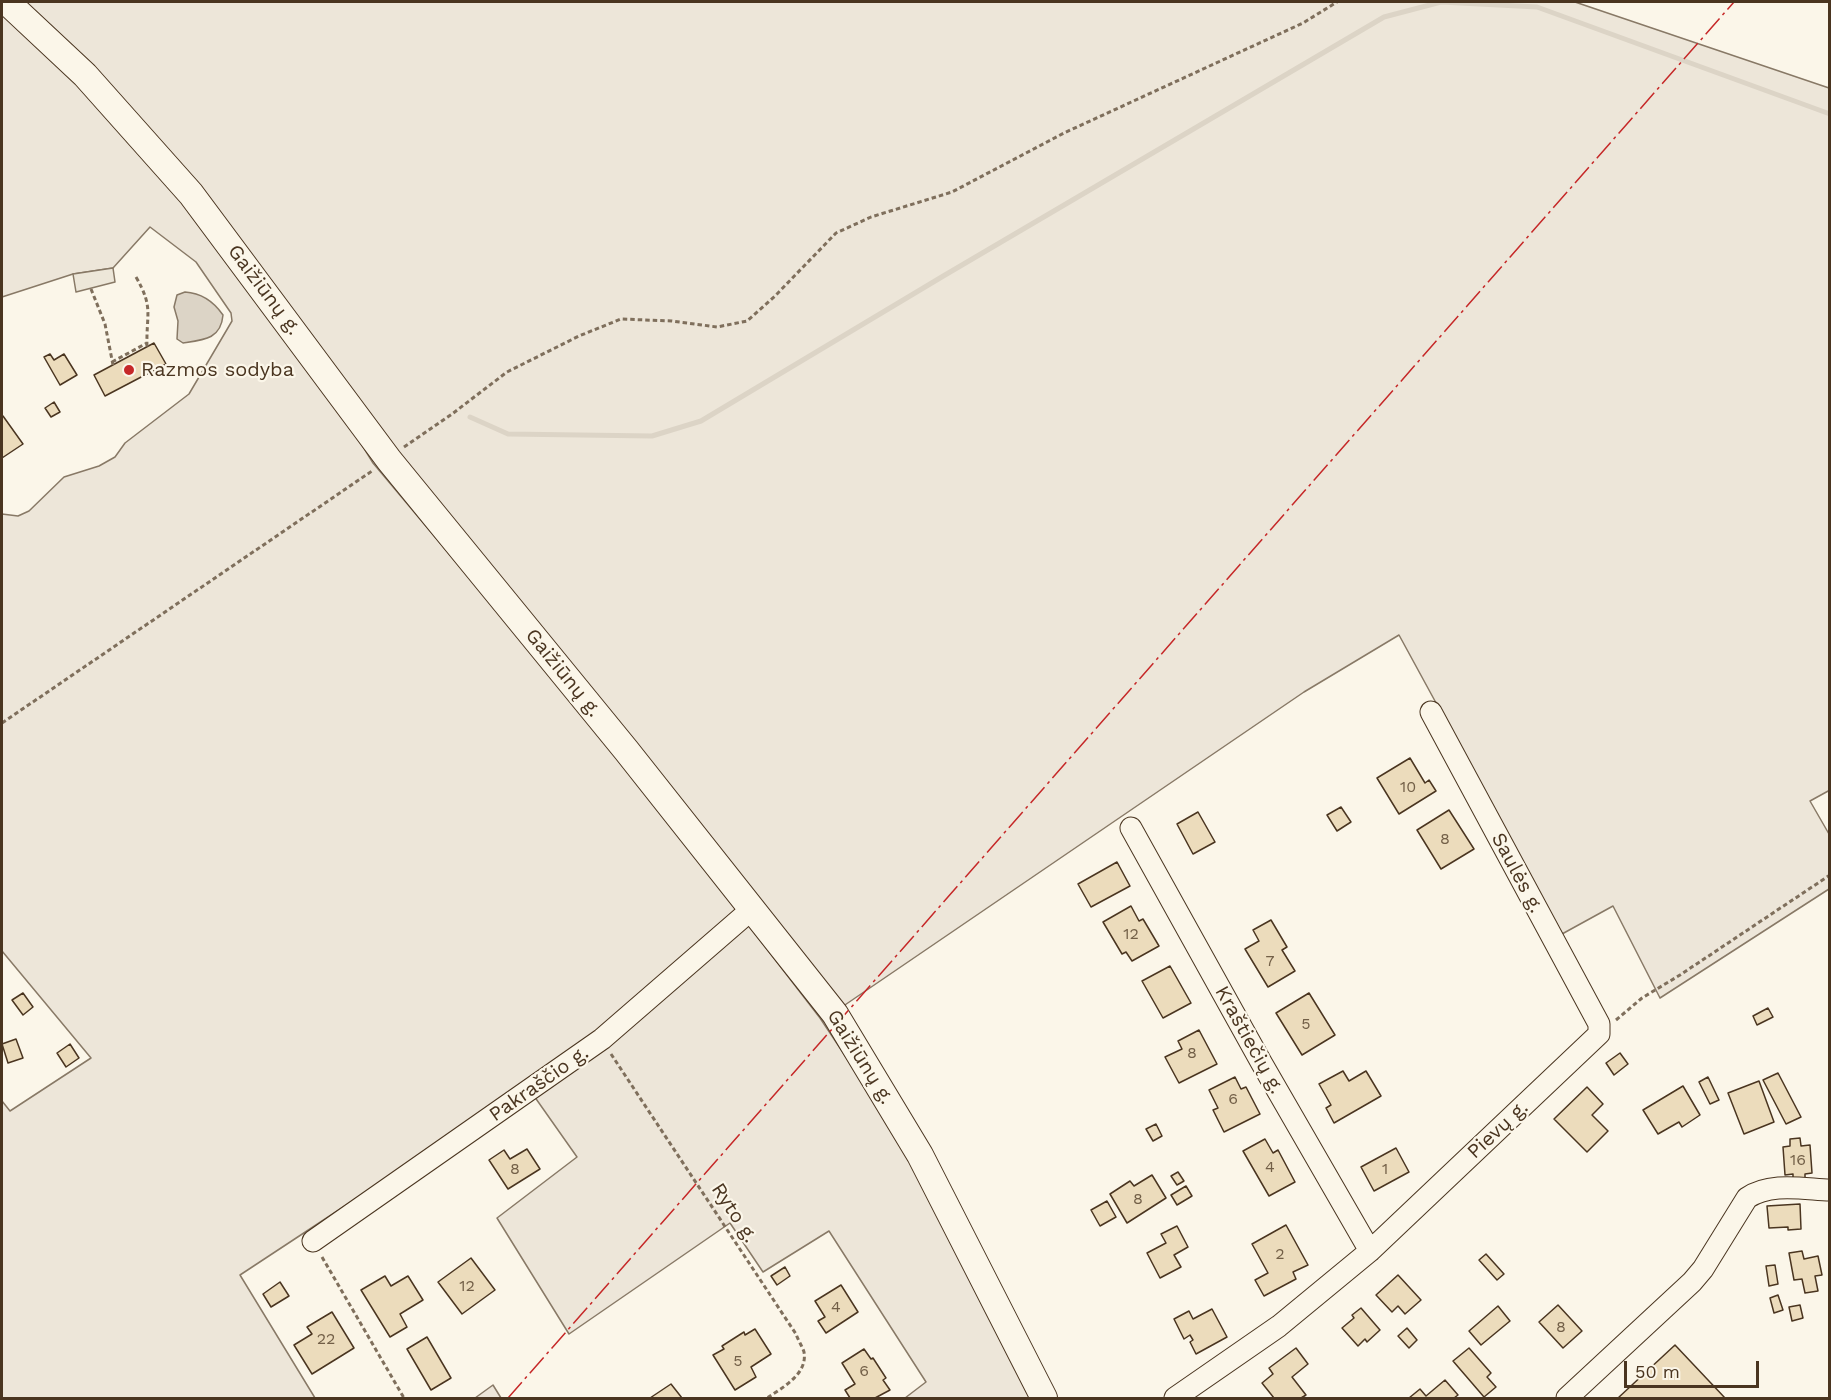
<!DOCTYPE html>
<meta charset="utf-8">
<style>
body{margin:0}
#map{position:relative;width:1831px;height:1400px;overflow:hidden;background:#fbf6e9;font-family:"Work Sans",sans-serif}
canvas{display:block}
.frame{position:absolute;inset:0;border:3px solid #4a3520;pointer-events:none}
.scale{position:absolute;left:1624px;top:1361px;width:135px;height:27px;box-sizing:border-box;border:3px solid #4a3520;border-top:0;padding-left:8px;font-size:18px;line-height:21px;white-space:nowrap;color:#4a3520;-webkit-text-stroke:4px #fbf6e9;paint-order:stroke}
</style>
<div id="map">
<canvas width="1831" height="1400"></canvas>
<div class="frame"></div>
<div class="scale">50 m</div>
</div>
<script>
const ctx = document.querySelector('canvas').getContext('2d');
ctx.lineJoin = 'round';
function paint(path, color) {
  ctx.fillStyle = color;
  ctx.fill(path, 'evenodd');
}
function stroke(path, color, width, dash) {
  ctx.strokeStyle = color;
  ctx.lineWidth = width;
  ctx.lineCap = dash ? 'butt' : 'round';
  ctx.setLineDash(dash || []);
  ctx.stroke(path);
}
function write(font, color, halo, rows, align = 'center') {
  ctx.font = font + ' "Work Sans",sans-serif';
  ctx.lineWidth = 4.5;
  ctx.setLineDash([]);
  ctx.textBaseline = 'middle';
  ctx.strokeStyle = halo;
  ctx.fillStyle = color;
  for (const [text, x, y, turn = 0] of rows) {
    ctx.save();
    ctx.translate(x, y);
    ctx.rotate((+turn || 0) * Math.PI / 180);
    ctx.textAlign = isNaN(turn) ? turn : align;
    if (halo) ctx.strokeText(text, 0, 0);
    ctx.fillText(text, 0, 0);
    ctx.restore();
  }
}
const green = new Path2D(`
 M2,2h1573l254,86 1,702 -20,11 19,33v55l-169,109 -47,-92 -51,28 -163,-299 -95,57 -465,317 -438,-549 -36,-52 -11,24 19,31 244,291 203,264 82,123 131,257h-128l21,-16 -97,-151 -66,41 -33,-49 -161,111 -72,-116 80,-61 -50,-71 -287,189 75,123h-313v-297l8,10 81,-53 -89,-107v-437l16,2 11,-5 35,-34 35,-11 16,-9 10,-14 64,-49 43,-73 -1,-8 -35,-51 -46,-35 -37,41 -40,6 -71,23z
 M493,1385l8,13h-26z`);
paint(green, '#ede6d9');
stroke(green, '#887966', 1.5);
const parking = new Path2D(`
 M113,268l2,14 -39,10 -3,-18z`);
paint(parking, '#ede7d9');
stroke(parking, '#887966', 1.5);
const water = new Path2D(`
 M185,292c16,1 29,10 38,23 -2,24 -19,25 -40,28l-6,-4 1,-18 -4,-14 3,-12z`);
paint(water, '#dcd4c6');
stroke(water, '#887966', 1.5);
stroke(new Path2D(`
 M470,417l38,17 144,2 49,-15 244,-146 439,-258 57,-15 96,5 293,107`), '#dcd4c6', 5);
const building = new Path2D(`
 M154,343l12,21 -61,32 -11,-21z
 M50,354l4,6 10,-6 13,21 -17,10 -16,-28z
 M54,402l6,10 -9,5 -6,-9z
 M3,416l20,28 -21,14v-41z
 M1410,758l15,25 4,-3 7,11 -37,23 -22,-36z
 M1341,807l10,15 -14,9 -10,-16z
 M1449,810l25,39 -33,20 -24,-39z
 M1198,812l17,30 -22,12 -16,-30z
 M1117,862l13,24 -39,21 -13,-23z
 M1131,906l8,15 4,-2 16,27 -27,15 -6,-9 -4,2 -19,-32z
 M1271,920l16,27 -5,3 13,21 -27,16 -23,-38 14,-8 -6,-11z
 M1170,966l21,37 -28,15 -21,-37z
 M23,993l10,14 -10,8 -11,-15z
 M1309,993l26,42 -33,20 -26,-42z
 M1768,1008l5,9 -16,8 -4,-9z
 M1199,1030l18,34 -38,19 -14,-26 17,-8 -4,-8z
 M16,1039l7,19 -15,5 -6,-19z
 M70,1044l9,14 -13,9 -9,-14z
 M1620,1053l8,11 -14,11 -8,-12z
 M1343,1071l6,10 17,-10 15,25 -47,27 -8,-15 5,-3 -12,-21z
 M1778,1073l23,44 -15,7 -23,-44z
 M1235,1077l6,12 5,-2 14,27 -36,18 -11,-22 5,-2 -9,-18z
 M1708,1077l11,23 -9,4 -11,-22z
 M1759,1081l15,41 -30,12 -16,-41z
 M1683,1086l17,29 -18,12 -3,-5 -21,12 -15,-24z
 M1587,1087l16,17 -11,11 16,16 -21,21 -33,-33z
 M1156,1124l6,12 -9,5 -7,-12z
 M1800,1138l1,8 9,-1 2,28 -7,1v5l-12,1v-6l-8,1 -2,-28 7,-1v-7z
 M1265,1139l8,14 5,-3 17,32 -26,14 -26,-45z
 M1396,1148l13,24 -35,19 -13,-24z
 M527,1149l13,20 -32,20 -19,-29 15,-10 6,9z
 M1178,1172l6,9 -7,4 -6,-9z
 M1152,1175l14,23 -39,25 -17,-29 20,-13 4,5z
 M1186,1186l6,10 -15,9 -6,-10z
 M1107,1201l9,16 -16,9 -9,-16z
 M1800,1204l1,25 -13,1v-3l-19,1 -2,-22z
 M1286,1225l22,40 -15,7 3,7 -32,17 -9,-16 13,-7 -16,-29z
 M1177,1226l11,21 -14,8 7,12 -21,11 -13,-25 19,-10 -5,-9z
 M1802,1251l2,8 14,-3 4,19 -7,1 3,15 -13,2 -3,-14 -8,1 -5,-27z
 M1486,1254l18,20 -7,6 -18,-20z
 M471,1258l24,32 -33,24 -24,-32z
 M1775,1265l3,19 -9,2 -3,-20z
 M785,1267l5,9 -13,9 -6,-9z
 M1398,1275l23,25 -16,14 -7,-8 -6,6 -16,-17z
 M385,1276l6,10 17,-10 15,24 -23,14 7,13 -17,10 -29,-47z
 M280,1282l9,14 -18,11 -8,-13z
 M841,1285l17,27 -32,21 -8,-12 7,-4 -10,-16z
 M1778,1295l5,15 -9,3 -4,-15z
 M1558,1305l24,26 -19,17 -24,-26z
 M1800,1305l3,13 -11,3 -3,-14z
 M1498,1306l12,15 -29,24 -12,-14z
 M1361,1308l19,22 -13,12 -2,-3 -7,7 -16,-18 12,-10 -2,-3z
 M1212,1309l15,28 -31,17 -6,-12 3,-2 -3,-5 -6,4 -10,-20 15,-8 4,8z
 M332,1312l22,36 -42,26 -18,-29 18,-11 -5,-7z
 M1407,1328l10,12 -8,8 -11,-12z
 M755,1329l16,25 -20,13 5,10 -21,13 -22,-35 11,-6 -2,-3 22,-14 1,3z
 M427,1337l24,41 -20,12 -24,-41z
 M1675,1345l50,53h-107z
 M1296,1348l12,16 -16,13 14,18 -5,3h-27l-12,-15 11,-9 -4,-6z
 M1469,1348l22,25 -4,4 9,10 -12,10 -31,-36z
 M864,1349l7,10 2,-1 13,20 -3,2 7,10 -15,8h-25l-5,-8 10,-6 -13,-21z
 M1445,1380l13,15 -4,3h-45l11,-9 6,7z
 M671,1384l11,14h-32z`);
paint(building, '#ecdcbc');
stroke(building, '#4a3520', 1.5);
const minor = new Path2D(`
 M1131,828l130,234 109,189
 M313,1241l289,-202 150,-130
 M1175,1398l104,-72 91,-75 229,-217v-10l-168,-312
 M1567,1398l125,-116 11,-13 44,-71c23,-16 56,-9 83,-8`);
const major = new Path2D(`
 M7,2l78,73 106,119 198,266 237,290 209,264 85,141 124,243`);
stroke(minor, '#4a3520', 23);
stroke(major, '#4a3520', 28);
stroke(new Path2D(`
 M136,277c18,31 10,37 11,70
 M91,289l14,35 8,41
 M112,362l35,-19
 M404,447l48,-33 55,-42 72,-36 42,-17 51,2 45,6 30,-6 28,-25 61,-63 35,-16 81,-25 112,-59 239,-110 34,-21
 M2,723l370,-252
 M1616,1020l26,-22 38,-23 150,-100
 M611,1054l185,280c2,6 6,12 8,18 4,22 -22,36 -37,46
 M322,1257l82,141`), '#7f6f5c', 3, [4.5, 3]);
stroke(minor, '#fbf6e9', 21);
stroke(major, '#fbf6e9', 26);
stroke(new Path2D(`
 M508,1398l1226,-1396`), '#c62828', 1.5, [21, 4.5, 3, 4.5]);
for (const [x, y, r, color] of [
 [129,370,6,"#c62828"]
]) {
  const dot = new Path2D();
  dot.arc(x, y, r, 0, 2 * Math.PI);
  ctx.fillStyle = color;
  ctx.fill(dot);
  stroke(dot, '#fbf6e9', 2);
}
write('16px', '#725f47', null, [
 ["10",1408,787],
 ["8",1445,839],
 ["12",1131,934],
 ["7",1270,961],
 ["5",1306,1024],
 ["8",1192,1053],
 ["6",1233,1099],
 ["16",1798,1160],
 ["4",1270,1167],
 ["8",515,1169],
 ["1",1385,1169],
 ["8",1138,1199],
 ["2",1280,1254],
 ["12",467,1286],
 ["4",836,1307],
 ["8",1561,1327],
 ["22",326,1339],
 ["5",738,1361],
 ["6",864,1371]
]);
write('20px', '#4a3520', '#fbf6e9', [
 ["Gaižiūnų g.",264,290,53],
 ["Gaižiūnų g.",563,673,51],
 ["Saulės g.",1517,873,62],
 ["Kraštiečių g.",1249,1040,61],
 ["Gaižiūnų g.",860,1057,58],
 ["Pakraščio g.",539,1084,-35],
 ["Pievų g.",1498,1130,-43],
 ["Ryto g.",734,1213,57]
]);
write('20px', '#4a3520', '#fbf6e9', [
 ["Razmos sodyba",141,370]
], 'left');
</script>
